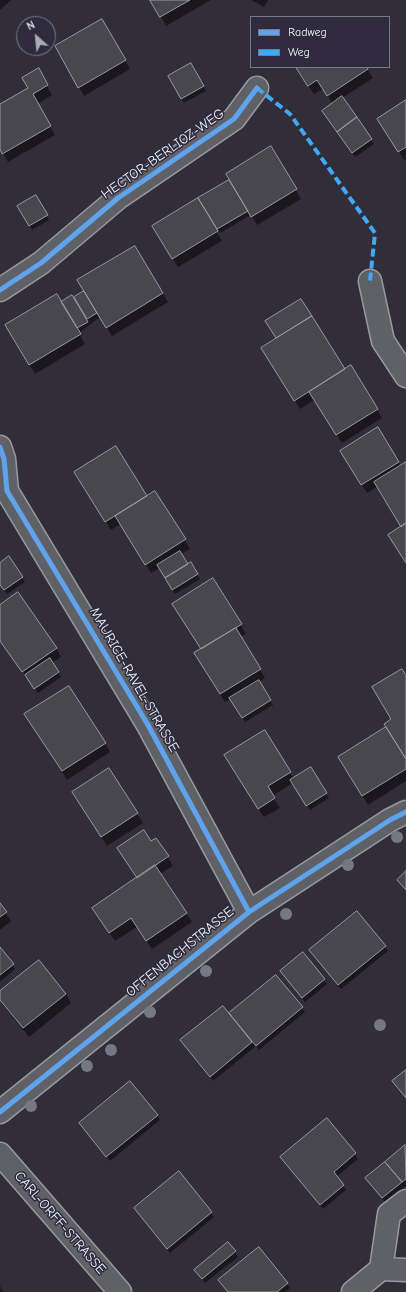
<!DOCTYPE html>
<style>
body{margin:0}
#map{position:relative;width:406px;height:1292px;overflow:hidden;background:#312e39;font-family:"Comic Neue",sans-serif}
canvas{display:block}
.legend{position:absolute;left:250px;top:16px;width:140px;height:52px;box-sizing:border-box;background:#2f2a3d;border:1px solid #797a88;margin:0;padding:5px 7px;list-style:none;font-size:12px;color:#e8f1f8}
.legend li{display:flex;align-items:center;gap:8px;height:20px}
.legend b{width:20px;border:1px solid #797a88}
.north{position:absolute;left:16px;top:16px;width:40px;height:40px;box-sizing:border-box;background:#2f2a3d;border:1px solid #797a88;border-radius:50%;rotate:333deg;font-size:11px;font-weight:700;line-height:16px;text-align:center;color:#e8f1f8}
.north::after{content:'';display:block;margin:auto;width:14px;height:18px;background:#a8adb5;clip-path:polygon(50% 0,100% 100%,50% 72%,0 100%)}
</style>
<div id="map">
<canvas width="406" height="1292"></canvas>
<ul class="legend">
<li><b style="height:5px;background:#60a3ed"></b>Radweg</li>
<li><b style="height:5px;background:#3fa9f5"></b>Weg</li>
</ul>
<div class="north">N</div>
</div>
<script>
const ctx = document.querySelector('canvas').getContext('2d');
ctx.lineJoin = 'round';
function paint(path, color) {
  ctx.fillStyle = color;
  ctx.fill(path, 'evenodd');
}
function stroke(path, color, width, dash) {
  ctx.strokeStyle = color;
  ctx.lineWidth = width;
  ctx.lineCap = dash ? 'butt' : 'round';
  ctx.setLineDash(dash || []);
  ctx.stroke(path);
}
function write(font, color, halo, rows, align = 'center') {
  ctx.font = font + ' "Comic Neue",sans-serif';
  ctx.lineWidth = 3;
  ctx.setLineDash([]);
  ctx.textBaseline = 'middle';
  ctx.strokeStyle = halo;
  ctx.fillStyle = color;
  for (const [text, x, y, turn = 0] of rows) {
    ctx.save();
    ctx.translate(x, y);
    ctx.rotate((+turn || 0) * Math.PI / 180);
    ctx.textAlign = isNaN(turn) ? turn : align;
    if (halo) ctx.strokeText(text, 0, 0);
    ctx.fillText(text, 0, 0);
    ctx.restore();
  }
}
paint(new Path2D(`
 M0,0h11l-11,10z
 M151,0h60l-45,26z
 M251,0h17l-4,7z
 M102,20l28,49 -46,27 -28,-49z
 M190,64l16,27 -22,12 -15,-26z
 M296,67h70l7,11 -31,20 32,46 -19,13 -29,-41 7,-12 -10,-15 -9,5z
 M38,70l14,25 -15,9 18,31 -47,27 -8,-15v-42l29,-17z
 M406,102v57l-2,1 -20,-32z
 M271,148l30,51 -44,26 -6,-10 -31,18 -8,-14 -2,1 12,21 -44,26 -25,-40 76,-46 3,6 2,-1z
 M36,196l13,24 -17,10 -13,-24z
 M135,247l33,55 -56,34 -12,-19 -21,16 6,11 -50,30 -29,-48 79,-35z
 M300,300l44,70 33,40 5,8 -40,25 -27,-43 -15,9 -33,-52 10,-18 -10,-18z
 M378,429l23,37 5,-3v99l-4,-35 -25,-40 -10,6 -21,-32z
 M115,448l31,50 9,-6 35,57 -9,5 6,11 4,-1 9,15 -25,15 -15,-26 -9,5 -30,-49 -10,6 -30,-49z
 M0,564l22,13 3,5 -18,12 -7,-10z
 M213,580l33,54 -6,3 25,41 -6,4 14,23 -28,17 -14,-23 -6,3 -24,-39z
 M0,606l56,42 5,9 -9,6 9,14 -23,16 -38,-52z
 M406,677v104l-38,24 -24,-39 43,-38 5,-9z
 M31,723l74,20 5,9 -43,28z
 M264,731l29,47 17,-10 19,30 -19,12 -17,-27 -21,13 8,12 -16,9 -34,-53z
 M109,770l34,53 -36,23 -28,-45z
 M156,839l17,27 -13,8 32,48 -40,27 -15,-22 -22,14 -16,-24 38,-38 -19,-31 33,-6z
 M0,905l11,16 -11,9z
 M357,912l31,39 -47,38 -28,-34z
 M0,949l15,20 -15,13z
 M303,954l24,30 -22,18 -24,-30z
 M276,976l29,36 -46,38 -3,-4 -43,35 -32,-40 48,-26z
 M0,992l66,2 5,9 -42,34 -27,-33z
 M157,1115l3,5 -50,41 -30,-38z
 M327,1119l31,40 -22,18 10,13 -23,19 -42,-52z
 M405,1147l1,39 -21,16 -18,-23z
 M179,1172l35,45 -44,36 -32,-41z
 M228,1243l10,14 -33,26 -7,-9z
 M259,1248l31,40 -5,4h-57l-8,-12z
 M0,1286l3,6h-3z`), '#0007');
const building = new Path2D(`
 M150,0h40l-30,17z
 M102,19l24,41 -48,28 -23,-42z
 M191,63l13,23 -23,13 -13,-23z
 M296,67h71l1,2 -41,27 -10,-16 -9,6z
 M39,68l9,17 -15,9 18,32 -49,28 -2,-5v-45l28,-16 -6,-10z
 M342,96l15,21 -20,15 -15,-21z
 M406,100v47l-8,5 -21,-33z
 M357,117l15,22 -20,14 -15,-21z
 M271,146l26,43 -46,28 -25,-43z
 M229,180l19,31 -31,18 -19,-31z
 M36,195l12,20 -19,11 -12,-20z
 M198,198l20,33 -46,28 -20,-33z
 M135,246l28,47 -57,35 -29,-48z
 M84,291l13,22 -10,6 -13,-22z
 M57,294l24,40 -52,31 -24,-40z
 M72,295l16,27 -11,6 -16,-26z
 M301,299l11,17 -36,22 -11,-17z
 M312,316l33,53 -51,32 -33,-53z
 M351,365l27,44 -42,26 -27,-43z
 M378,427l21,35 -38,23 -21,-34z
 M116,446l31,50 -42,26 -31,-50z
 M406,462v61l-5,4 -27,-45z
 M155,491l31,48 -41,26 -30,-49z
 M406,523v40l-18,-28z
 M180,551l8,13 -23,14 -8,-13z
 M9,556l14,21 -19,13 -4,-5v-22z
 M191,562l7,12 -26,16 -7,-12z
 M213,578l29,46 -41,25 -29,-45z
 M18,592l39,56 -35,24 -22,-31v-36z
 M236,628l25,41 -41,25 -26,-41z
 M50,658l9,14 -25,17 -9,-14z
 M402,669l4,6v84l-22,-35 7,-5 -19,-32z
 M259,680l12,20 -29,18 -13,-20z
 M69,686l37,57 -44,28 -38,-57z
 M386,727l20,32v10l-44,27 -24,-39z
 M265,730l26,42 -23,14 7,12 -17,11 -34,-54z
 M311,767l16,26 -21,13 -16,-26z
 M109,768l29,45 -37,24 -29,-45z
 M144,830l7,11 5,-3 13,18 -32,22 -20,-30z
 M155,865l32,48 -41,28 -15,-23 -22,15 -17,-25z
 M406,871v19l-9,-10z
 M0,903l7,9 -7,5z
 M357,911l29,35 -48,39 -29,-35z
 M0,947l14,17 -14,11z
 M303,952l22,27 -23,19 -22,-27z
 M39,960l27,34 -43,34 -23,-28v-9z
 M276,975l27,32 -47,39 -27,-33z
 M223,1006l29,36 -42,35 -30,-37z
 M406,1070v28l-14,-17z
 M130,1081l28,34 -52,42 -27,-34z
 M327,1118l29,35 -22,19 10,13 -24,20 -40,-48z
 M405,1145l1,34 -4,3 -17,-20z
 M385,1162l17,20 -20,16 -17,-20z
 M179,1171l33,41 -45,37 -33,-41z
 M228,1242l8,9 -34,28 -8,-9z
 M259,1247l29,36 -11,9h-49l-10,-12z`);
paint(building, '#48464e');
stroke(building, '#98999f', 1);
const minor = new Path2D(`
 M370,281l13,60 23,35
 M0,290l41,-27 77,-65 116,-79 23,-31
 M0,447l4,12 3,32 141,234 101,187
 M0,1112l249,-200 141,-92 16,-8
 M0,1154l120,138
 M381,1269l25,1
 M353,1292l28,-23 8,-55 17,-13`);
stroke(minor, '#98999f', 25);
stroke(minor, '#606067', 22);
stroke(new Path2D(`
 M257,88l33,26 85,119 -5,48`), '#3fa9f5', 4, [8, 4]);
stroke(new Path2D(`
 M0,290l41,-27 77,-65 116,-79 23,-31
 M0,447l4,12 3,32 141,234 101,187
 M0,1112l249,-200 141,-92 16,-8`), '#60a3ed', 5);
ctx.fillStyle = '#767883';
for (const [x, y] of [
 [397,837],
 [348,865],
 [286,914],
 [206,971],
 [150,1012],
 [380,1025],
 [111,1050],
 [87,1066],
 [31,1106]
]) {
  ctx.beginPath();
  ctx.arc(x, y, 6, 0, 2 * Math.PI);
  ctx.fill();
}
write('14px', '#e8f1f8', '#2f2a3d', [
 ["HECTOR-BERLIOZ-WEG",163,154,-35],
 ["MAURICE-RAVEL-STRASSE",134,680,60],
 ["OFFENBACHSTRASSE",180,952,-39],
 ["CARL-ORFF-STRASSE",60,1223,49]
]);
</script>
